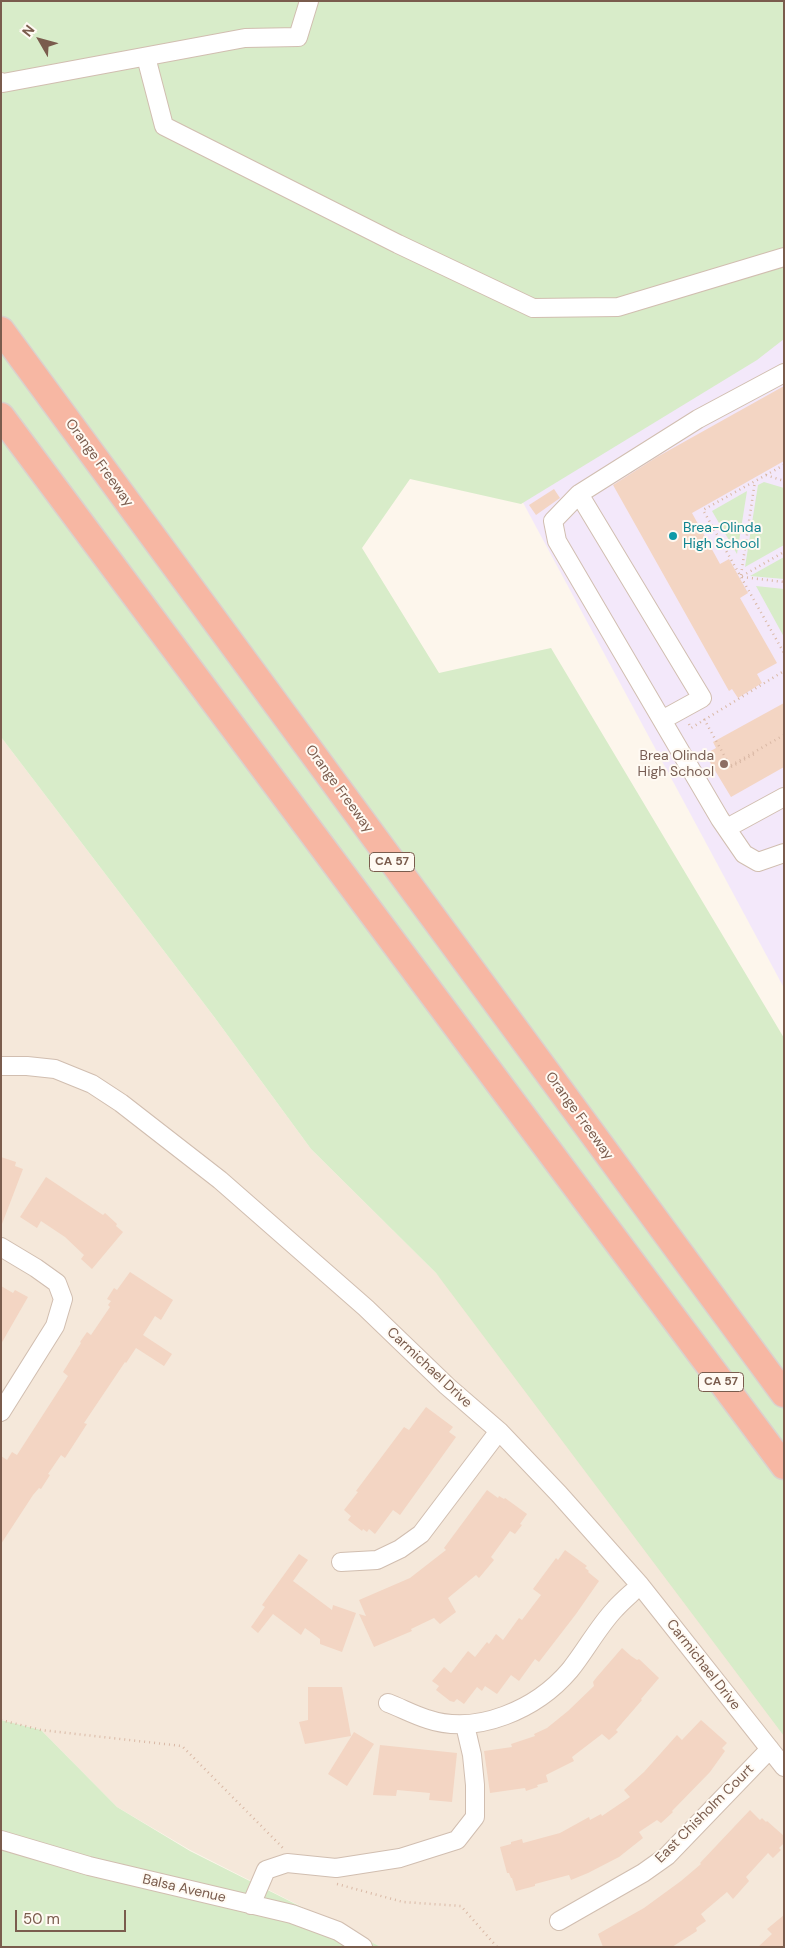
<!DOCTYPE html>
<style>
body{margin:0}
#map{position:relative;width:785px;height:1948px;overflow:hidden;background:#fdf6ec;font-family:"DM Sans",sans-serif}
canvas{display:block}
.frame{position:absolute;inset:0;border:2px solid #7a5c4d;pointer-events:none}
.north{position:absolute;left:15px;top:15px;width:50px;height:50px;-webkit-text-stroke:4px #fffaf3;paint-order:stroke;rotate:308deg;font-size:14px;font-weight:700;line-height:20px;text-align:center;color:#7a5c4d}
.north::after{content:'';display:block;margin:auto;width:18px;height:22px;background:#7a5c4d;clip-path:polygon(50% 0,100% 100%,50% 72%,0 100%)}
.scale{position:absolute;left:15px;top:1910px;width:111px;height:22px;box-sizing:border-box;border:2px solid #7a5c4d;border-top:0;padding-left:6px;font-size:15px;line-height:18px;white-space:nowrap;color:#7a5c4d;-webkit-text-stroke:4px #fffaf3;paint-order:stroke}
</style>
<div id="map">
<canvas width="785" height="1948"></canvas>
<div class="frame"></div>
<div class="north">N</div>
<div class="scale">50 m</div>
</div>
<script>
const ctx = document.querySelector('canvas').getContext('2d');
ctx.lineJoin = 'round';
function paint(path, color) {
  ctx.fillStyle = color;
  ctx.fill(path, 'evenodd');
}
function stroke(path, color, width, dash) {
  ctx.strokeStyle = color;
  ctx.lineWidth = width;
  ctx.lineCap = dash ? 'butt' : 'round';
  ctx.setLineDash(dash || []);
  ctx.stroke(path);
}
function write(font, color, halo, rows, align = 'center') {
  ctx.font = font + ' "DM Sans",sans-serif';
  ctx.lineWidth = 4;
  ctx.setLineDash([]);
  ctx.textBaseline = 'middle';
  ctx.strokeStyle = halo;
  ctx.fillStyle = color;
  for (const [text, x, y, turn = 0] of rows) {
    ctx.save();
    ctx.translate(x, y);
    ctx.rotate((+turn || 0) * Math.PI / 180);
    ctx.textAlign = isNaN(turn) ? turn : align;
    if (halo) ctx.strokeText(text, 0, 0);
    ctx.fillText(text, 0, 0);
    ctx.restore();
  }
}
paint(new Path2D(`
 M1,737l214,281 96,131 125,124 348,387v287h-403l-191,-97 -73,-43 -76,-77 -40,-10z`), '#f5e8da');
paint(new Path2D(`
 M784,283v705l-271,-504z`), '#f3e8fa');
paint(new Path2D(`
 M1,1h783v338l-27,21 -236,144 -111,-25 -48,69 77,125 112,-25 233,390v698l-348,-463 -125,-124 -96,-131 -214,-281z
 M764,482l20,6v57l-39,22 13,-82z
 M747,491l-10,63 -25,-43z
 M784,557v22l-34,-3z
 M756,586l28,3v48z
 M1,1720l40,10 76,77 73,44 191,96h-380z`), '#d8ecc9');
paint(new Path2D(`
 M784,386v75l-92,52 28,51 9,-5 19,34 -8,5 37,65 -20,11 5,9 -24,15 -6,-9 -3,2 -116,-206 44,-28z
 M554,489l6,9 -24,17 -7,-10z
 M784,703v64l-53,30 -26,-43 11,-6 -3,-6z
 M1,1157l15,5 -1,4 8,3 -21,55z
 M46,1177l57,38 2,-2 12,11 -1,2 7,6 -31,37 -11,-10 3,-4 -19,-18 -24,-16 -4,7 -17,-11z
 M130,1272l43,28 -12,20 -6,-4 -12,19 29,19 -8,12 -28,-18 -10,15 -1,-1 -41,61 3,1 -22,34 -4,-3 -13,19 2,1 -9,14 -2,-1 -6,7 -32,49v-88l6,4 5,-8 5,3 51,-79 -5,-4 18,-29 -1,-1 7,-10 4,3 19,-28 -2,-2 3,-4 -4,-2 7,-11 3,2z
 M1,1286l12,7 2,-3 13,7 -27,47z
 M426,1407l27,20 -4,5 7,5 -56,78 -7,-5 -18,24 -6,-5 -2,3 -4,-3 -1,2 -14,-11 3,-4 -7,-6 14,-18 -2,-1 48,-64 5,3z
 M487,1490l11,8 1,-2 5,3 1,-1 22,16 -7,10 2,1 -7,9 -5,-3 -19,26 3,3 -15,18 -3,-3 -28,23 8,14 -16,12 -6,-6 -23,11 1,2 -38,16 -15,-33 7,2 -7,-16 51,-22 36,-28 -2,-2z
 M565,1550l22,16 -2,2 4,3 -1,1 11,9 -23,33 -37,48 -4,-3 -16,22 -8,-6 -14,19 -12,-8 -3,5 -5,-4 -13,17 -7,-5 -3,3 -4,-1 -14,-11 3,-4 -7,-5 12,-14 7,6 17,-22 7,6 12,-15 2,2 7,-10 7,6 16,-22 3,2 19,-25 -8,-6 23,-31 2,2z
 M299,1554l9,6 -15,21 39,29 1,-5 23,8 -14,39 -22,-8v-5l-15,-11 -4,7 -28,-21 -15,19 -7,-6 14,-20 -3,-2z
 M622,1648l9,8 6,4 2,-1 20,19 -18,21 1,1 -26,30 2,2 -9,8 -7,-6 -30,23 2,4 -28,14 2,7 -11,3 1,2 -12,4 -1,-3 -35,5 -6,-42 28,-4 -1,-3 24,-8 -1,-2 13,-6 21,-17 26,-25 -1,-4 3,-4z
 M308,1687h34l9,49 -46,8 -6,-22 9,-2z
 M701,1720l26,23 -5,5 3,3 -15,21 -38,39 1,1 -12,11 -4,-3 -18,12 4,6 -24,19 -31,16 -17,7 -2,-5 -34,9v2l-19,5 -4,-13h-1l-2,-5h-2l-7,-26 11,-3v-2l11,-3 1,4 37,-10 29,-16 1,3 11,-6 1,2 28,-19 -6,-7 20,-18 33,-37 5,5z
 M354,1732l20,12 -27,42 -19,-12z
 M380,1745l77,8 -5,49 -23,-2 1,-7 -33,-3 -1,6 -23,-1z
 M750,1810l10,10 2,-2 4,4 1,-1 17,15v7l-5,5 2,2 -8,8 -5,-5 -22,24 3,4 -16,18 -6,-7 -26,22 5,7 -10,7 1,3 -25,16h-69l-5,-13 46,-26 37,-27 20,-17 -1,-1z
 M784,1915v32h-26l14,-13 -5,-5z`), '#f3d5c3');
const minor = new Path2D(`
 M146,57l18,69 234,118 135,64 85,-1 166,-50
 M1,82l2,1 242,-45 53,-1 11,-36
 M784,373l-86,46 -119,75 -26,27 4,20 163,278 24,35 14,8 26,-9
 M579,494l123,204 -40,22
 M727,828l57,-31
 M1,1066h26l28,3 37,15 29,19 99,77 146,128 81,78 52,45 60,63 81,91 144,182
 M1,1247l35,21 21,15 6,16 -8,27 -54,86
 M341,1562l36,-2 23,-11 21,-15 78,-103
 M388,1703c13,5 26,12 39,16 50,17 110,-10 143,-49 16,-20 28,-43 45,-61 8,-9 17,-16 25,-24
 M1,1840l88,26 203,48 46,17 25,16
 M251,1905l15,-35 21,-7 49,5 64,-10 57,-18 18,-23v-32l-3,-30 -7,-30
 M559,1921l84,-48 24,-17 103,-107`);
const highway = new Path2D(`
 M1,330l783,1064
 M1,416l783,1050`);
stroke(minor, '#d1beb0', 20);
stroke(highway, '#dad1cd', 29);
stroke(new Path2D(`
 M784,465l-81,45 81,143
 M766,475l18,6
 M741,575l14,-94
 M742,576l42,-24
 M742,577l42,5
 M704,719l26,47 54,-31
 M689,724l2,4 93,-57
 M731,767l25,-14
 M1,1720l40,10 141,16 101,102
 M337,1884l66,18 58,4 36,41`), '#d9b8a5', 2.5, [1, 4]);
stroke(minor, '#fff', 18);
stroke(highway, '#f7b7a3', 26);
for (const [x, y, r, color] of [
 [673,536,5,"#0f9aa8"],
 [724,764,5,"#8d6e63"]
]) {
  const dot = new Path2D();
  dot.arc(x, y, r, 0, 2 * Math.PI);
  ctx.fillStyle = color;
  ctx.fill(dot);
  stroke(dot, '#fffaf3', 2);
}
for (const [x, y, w] of [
 [392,862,45],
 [721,1382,45]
]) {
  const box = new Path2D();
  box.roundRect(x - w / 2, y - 9.5, w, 19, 4);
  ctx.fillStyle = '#fffaf3';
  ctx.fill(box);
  stroke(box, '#7a5c4d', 1);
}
write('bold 12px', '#7a5c4d', null, [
 ["CA 57",392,862],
 ["CA 57",721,1382]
]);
write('14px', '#7a5c4d', '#fffaf3', [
 ["Orange Freeway",99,463,54],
 ["Orange Freeway",339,789,54],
 ["Orange Freeway",579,1116,54],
 ["Carmichael Drive",429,1368,43],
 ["Carmichael Drive",703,1665,52],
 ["East Chisholm Court",705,1814,-45],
 ["Balsa Avenue",184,1889,13]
]);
write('14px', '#0d838f', '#fffaf3', [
 ["Brea-Olinda",683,528],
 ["High School",683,544]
], 'left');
write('14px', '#785e54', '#fffaf3', [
 ["Brea Olinda",714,756],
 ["High School",714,772]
], 'right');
</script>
